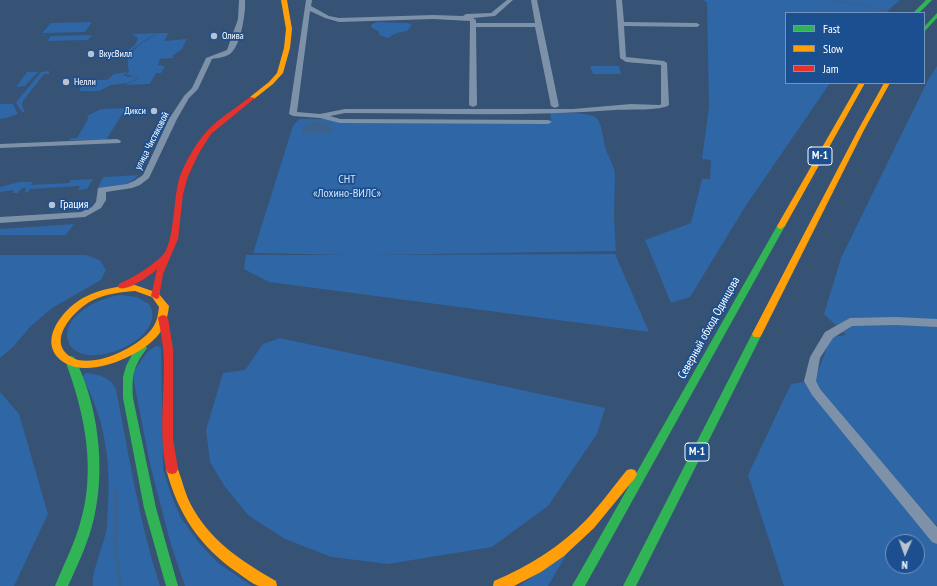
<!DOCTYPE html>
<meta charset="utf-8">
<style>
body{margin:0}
#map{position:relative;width:937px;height:586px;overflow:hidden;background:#365274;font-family:"PT Sans Narrow",sans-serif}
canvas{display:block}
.legend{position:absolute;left:785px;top:12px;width:140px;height:72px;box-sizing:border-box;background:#1b4f8f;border:1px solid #7695bc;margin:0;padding:5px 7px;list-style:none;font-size:12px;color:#fff}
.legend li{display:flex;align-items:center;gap:8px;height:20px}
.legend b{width:20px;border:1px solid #7695bc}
.north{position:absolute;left:885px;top:534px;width:40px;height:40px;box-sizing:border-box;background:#1b4f8f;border:1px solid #7695bc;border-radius:50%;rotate:182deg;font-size:11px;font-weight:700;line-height:16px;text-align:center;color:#fff}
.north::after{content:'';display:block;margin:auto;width:14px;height:18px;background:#b9c2ce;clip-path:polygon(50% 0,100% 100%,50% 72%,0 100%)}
</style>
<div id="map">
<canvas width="937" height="586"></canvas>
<ul class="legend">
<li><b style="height:5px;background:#30b455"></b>Fast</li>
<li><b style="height:5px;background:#ff9f0a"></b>Slow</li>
<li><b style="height:5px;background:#e5322d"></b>Jam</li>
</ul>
<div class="north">N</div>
</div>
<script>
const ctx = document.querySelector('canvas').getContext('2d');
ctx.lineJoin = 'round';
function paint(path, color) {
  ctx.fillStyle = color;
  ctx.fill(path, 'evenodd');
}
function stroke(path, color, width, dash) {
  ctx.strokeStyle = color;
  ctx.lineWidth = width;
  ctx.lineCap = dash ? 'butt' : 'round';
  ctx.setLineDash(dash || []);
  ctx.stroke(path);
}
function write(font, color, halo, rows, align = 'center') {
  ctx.font = font + ' "PT Sans Narrow",sans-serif';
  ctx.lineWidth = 3.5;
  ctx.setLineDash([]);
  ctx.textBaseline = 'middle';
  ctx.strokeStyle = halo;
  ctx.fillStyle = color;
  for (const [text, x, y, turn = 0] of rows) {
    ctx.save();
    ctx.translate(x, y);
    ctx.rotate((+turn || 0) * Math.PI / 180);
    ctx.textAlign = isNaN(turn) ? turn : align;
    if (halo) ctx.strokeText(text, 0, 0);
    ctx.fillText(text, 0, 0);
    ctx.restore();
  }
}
paint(new Path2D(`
 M703,0h197l-15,13h-99v70h44l-85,124 -55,90 -19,6 -26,-63 46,-17 11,-44h8l1,-19 -9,-1 7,-52 -2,-104z
 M92,22l-7,10 -43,1 9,-10z
 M377,22l31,1 4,2 -5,6c-3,1 -7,1 -10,2 -13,5 -2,7 -18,2v-3l-8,-5 1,-3z
 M158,33c-11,6 -24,13 -31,23l-8,1c6,-8 16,-7 19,-19l-6,-4z
 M159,33h10l-5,8 23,-2 -5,10 -10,7 2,2 -17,1h3l-2,6 7,1 -4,7h-5l-6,11 -25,1 11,-5 2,-5 -3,5 -7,3 -17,2 -12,6h-20l7,-11h21l7,-6 13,-2 -3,3 4,2 7,-1 -9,-1 3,-4c-7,-19 16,-30 30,-38z
 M92,35l-4,5 -41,1 4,-5z
 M590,66h29l2,8h-28z
 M937,66v460l-122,-140 122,157v43h-153l-36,-111 43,-91 19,-3 3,3 18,-47 15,-2 -22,-21 17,-56 87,-178zM893,542h24v24h-24z
 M49,71v3h-5l-21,27 -1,5 3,6h-3l-6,-9 1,-2 24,-29z
 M27,72h11l-13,14 -9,1z
 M0,104h13l5,10 -12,4 -6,1z
 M126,108l-20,32h-37l2,-2h6l11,-19 -1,-3 14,-7z
 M550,113c10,0 43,-2 48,7 5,8 5,21 8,30 3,8 8,15 9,24l-1,43 2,34 -246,4 245,-1 34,78 -380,-50 -25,-13 2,-14h104l-97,-2 40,-127 6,-7 252,1z
 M138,175c-9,13 -25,11 -40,13l5,-11z
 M93,179l-6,10 -9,1 2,-4 -50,3 -2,3h-3l1,-5 -5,2 -3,4h-5l1,-3 -14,2v-5l19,-5h14l-2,3 38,-2 2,-3z
 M74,224l-8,11h-66v-6z
 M0,255h86l14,5 6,10 -5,10 -49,28 -22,19 -17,20 -13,11z
 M120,295l17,2 12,7c22,35 -69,72 -81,37 -3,-8 1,-17 6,-23 12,-13 29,-20 46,-23z
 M280,338l325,70 -8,26 -49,72 -56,41 -104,17 -56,-7 -47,-18 -37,-24 -23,-28 -15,-25 -4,-32 17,-57 22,-3 18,-26z
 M156,346l5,1 2,122 9,28 9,21 19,26 18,19 34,23h-67l-14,-41 -21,-81 -16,-82v-11l13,-19z
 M86,373c14,2 23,3 30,16 13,66 23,133 44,197h-67c-2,-13 10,-40 13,-54 2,-8 1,-18 2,-27 3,-45 -4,-89 -26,-128z
 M0,392l19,22 29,100 -34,72h-14z
 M568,552l-20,34h-29z`), '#2f66a5');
paint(new Path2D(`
 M312,122l20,1 1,5 -3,6h-28v-3l5,-8z`), '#3b618d');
stroke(new Path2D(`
 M829,0l35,5 28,8`), '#3b618d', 1.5);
stroke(new Path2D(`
 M116,491l-1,55 6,40`), '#3b618d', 3);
paint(new Path2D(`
 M239,0h6c1,12 -4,43 -13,52 -4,5 -14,6 -20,7l-14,30 -9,9 -12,21 -28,59 -9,7 -8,3 -26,4v8l-5,8 -16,9 -85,6v-6l81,-5 11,-5 4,-5 2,-14 29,-4 7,-3 9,-6 26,-56 15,-23 8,-8 14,-30 21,-8 11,-31z
 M306,0h6l-1,6 18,10 10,2 94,-3 30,1 3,-2 25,-1 16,-13h6l-18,16 -22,2 3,2v3h59l-4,-23h6l22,106 -4,2 -4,-2 -16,-79h-59l1,78 -4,2 -4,-2 1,-84 -37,-2 -94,3 -14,-4 -15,-7 -13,101 23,2 25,-5h228l58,-5 29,1 1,-1v-39l-35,-3 -6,-4 -4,-58h6l2,22 73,1 3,2 -3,2 -73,-1 2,31 38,4 3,2 2,42c-7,6 -42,4 -54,5 -89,7 -180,3 -270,3l-15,3 10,3 208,1 4,2 -4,2 -208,-1 -20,-5 -27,-2 -4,-2z
 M117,139l4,2 -1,2 -120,5v-4z
 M896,317l41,2v8l-41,-2 -44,1 -19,12 -13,20 -4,23 4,8 117,138v17l-5,-2 -120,-147 -8,-14 6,-24 15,-25 25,-14z`), '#7d92a8');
paint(new Path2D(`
 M926,0h6l-13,13h-6z
 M937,13v5l-13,14v-5z
 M781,223l4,3 -200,360h-13l205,-360z
 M757,330l3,1 2,3 -126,252h-13l129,-252 2,-3z
 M142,344l3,1 2,3c-3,5 -7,9 -9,14 -6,11 -6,24 -5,36l23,110 22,78h-12l-22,-78 -21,-110v-21l3,-11 8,-15 5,-6z
 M70,356l4,1c24,46 32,110 20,161 -5,23 -16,46 -26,68h-13c8,-20 18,-39 24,-59 18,-56 6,-113 -14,-167l1,-3z`), '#30b455');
paint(new Path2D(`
 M281,0h6l5,29 -2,19 -7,25 -10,11 -19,15h-4v-2l19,-15 8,-9 7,-25 2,-19z
 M859,83h6l-80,143 -4,3 -3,-1 -1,-2z
 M884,83h6l-26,47 -102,204 -2,3h-6l-2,-3 106,-204z
 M135,285l23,8 11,13c-1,10 -4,20 -10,28 -17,22 -69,44 -94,29 -31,-19 -2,-55 20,-66 15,-8 33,-11 50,-12zM135,291l17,6 7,10c-1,8 -2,16 -8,23 -13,17 -59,40 -80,27 -26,-16 4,-48 22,-57 13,-6 27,-8 42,-9z
 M172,464l4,1c6,13 8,26 14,38 19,37 51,58 86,78l1,5c-5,0 -13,0 -18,0 -7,-2 -15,-9 -21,-13 -39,-27 -60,-59 -72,-104l2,-4z
 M631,469l4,1 2,4 -2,4 -41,50 -30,28 -23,16 -27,14h-21l1,-5c35,-15 66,-34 92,-61 15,-16 27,-33 41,-50z`), '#ff9f0a');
paint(new Path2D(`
 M250,97l5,1 -44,36 -12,19 -11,23 -5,18 -5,45 -15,35 -4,24 -3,1 -5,-3 6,-27c-7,7 -29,22 -38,19l-1,-2 1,-2c17,-8 30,-16 43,-28 13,-12 11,-61 18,-80 6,-15 16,-33 27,-45 12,-13 29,-23 43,-34z
 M163,315l3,1 2,2 5,31v90l5,30 -2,4 -4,1 -4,-1 -2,-4c-7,-35 -2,-69 -2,-105 0,-16 -3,-31 -6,-46l2,-2z`), '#e5322d');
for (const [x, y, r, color] of [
 [214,36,4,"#b9c2ce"],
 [91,54,4,"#b9c2ce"],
 [66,82,4,"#b9c2ce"],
 [154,111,4,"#b9c2ce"],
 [52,205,4,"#b9c2ce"]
]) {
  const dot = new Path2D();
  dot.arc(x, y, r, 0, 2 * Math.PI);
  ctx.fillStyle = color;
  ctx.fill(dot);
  stroke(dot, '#1b4f8f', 1.5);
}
write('10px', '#fff', '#1b4f8f', [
 ["Олива",222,36],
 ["ВкусВилл",99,54],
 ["Нелли",74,82],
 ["Дикси",146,111,"right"]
], 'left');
write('10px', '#fff', '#1b4f8f', [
 ["улица Чистяковой",152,141,-63]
]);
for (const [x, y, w] of [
 [820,156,24],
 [697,452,24]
]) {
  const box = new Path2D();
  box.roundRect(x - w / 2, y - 9, w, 18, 3);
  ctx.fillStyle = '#1b4f8f';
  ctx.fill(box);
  stroke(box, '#fff', 1);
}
write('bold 11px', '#fff', null, [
 ["М-1",820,156],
 ["М-1",697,452]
]);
write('12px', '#cfe3fa', '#1b4f8f', [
 ["СНТ",347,180],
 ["«Лохино-ВИЛС»",347,194]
]);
write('12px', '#fff', '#1b4f8f', [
 ["Грация",60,205]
], 'left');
write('12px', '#fff', '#1b4f8f', [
 ["Северный обход Одинцова",709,328,-61]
]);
</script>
